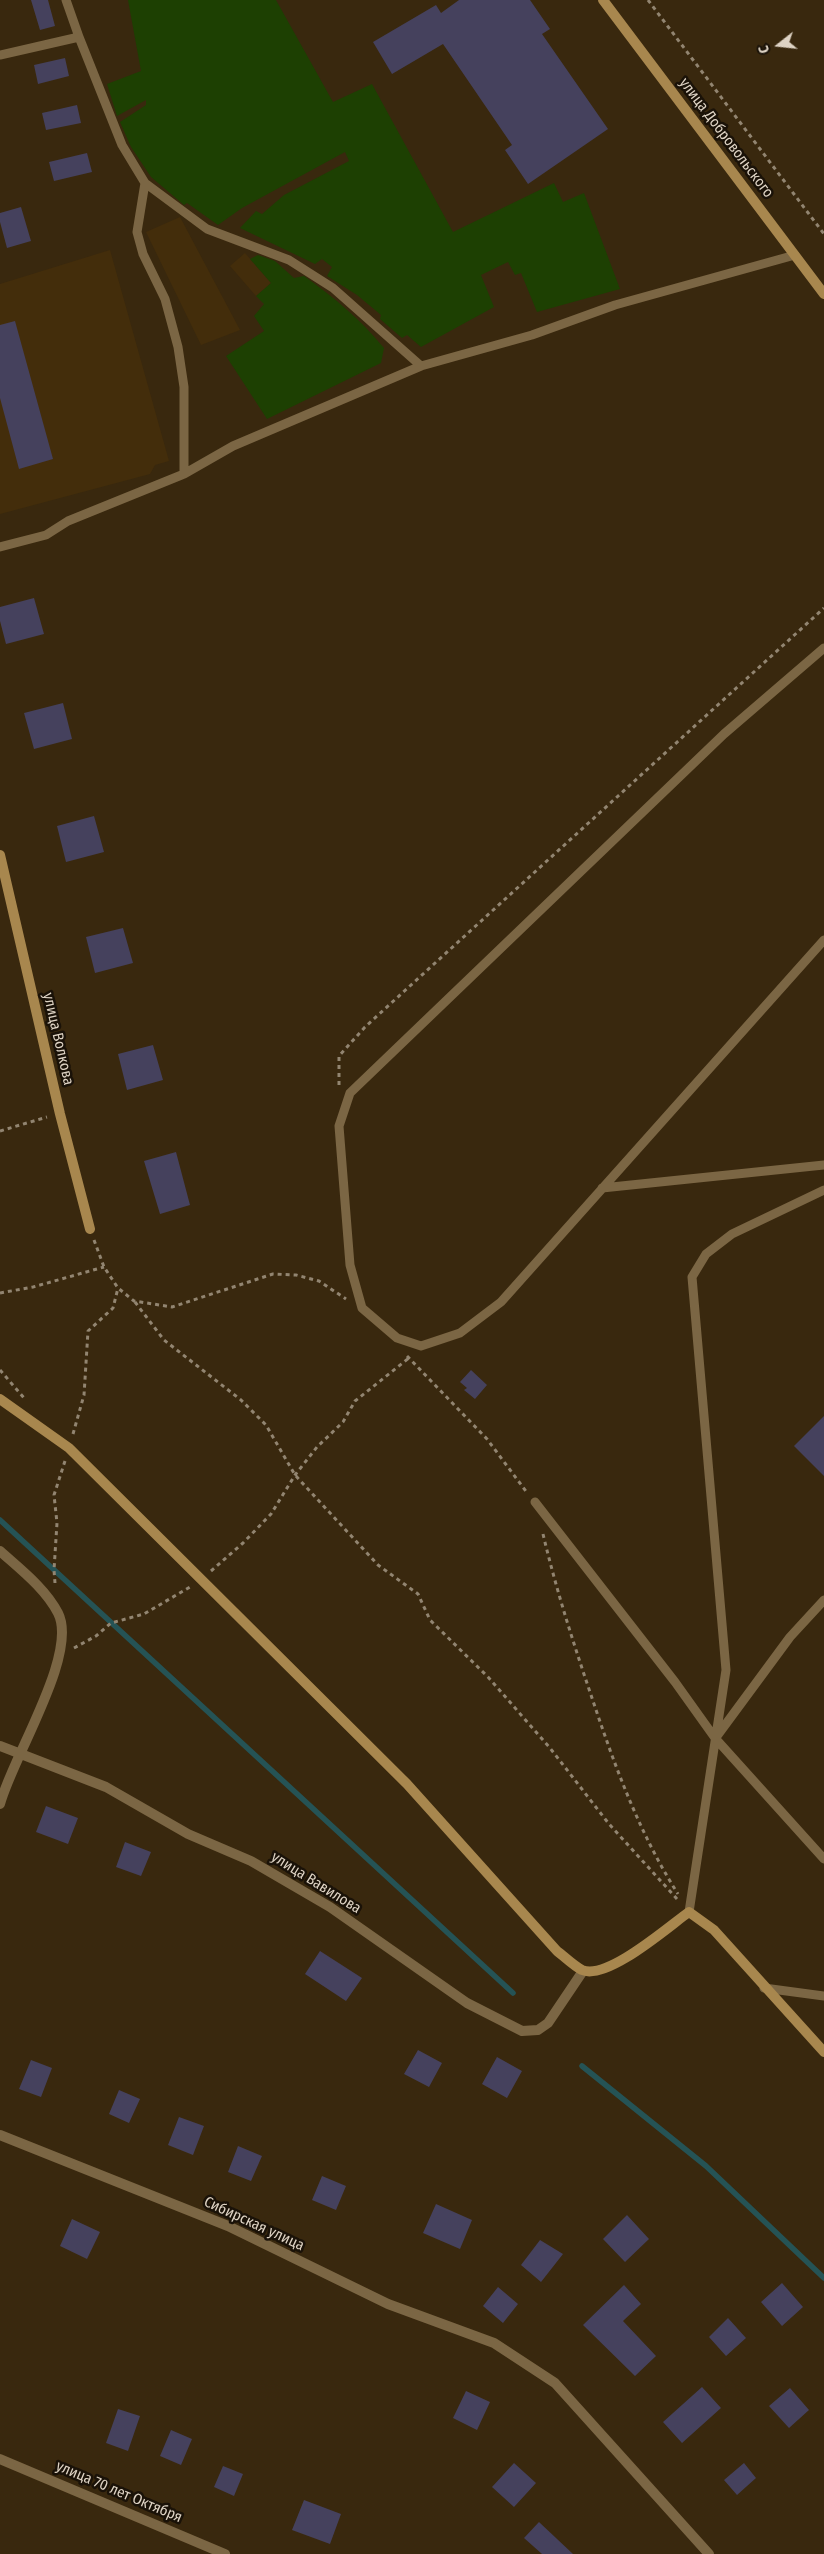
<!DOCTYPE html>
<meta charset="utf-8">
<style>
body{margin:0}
#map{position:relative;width:824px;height:2554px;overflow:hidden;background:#39280e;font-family:"Fira Sans Condensed",sans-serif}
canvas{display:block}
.north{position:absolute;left:754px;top:20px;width:50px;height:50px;-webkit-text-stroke:4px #1a1208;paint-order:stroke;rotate:254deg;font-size:14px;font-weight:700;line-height:20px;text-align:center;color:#ded3c4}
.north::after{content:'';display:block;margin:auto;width:18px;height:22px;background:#ded3c4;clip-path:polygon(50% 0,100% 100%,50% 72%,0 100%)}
</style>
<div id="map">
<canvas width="824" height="2554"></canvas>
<div class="north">С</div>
</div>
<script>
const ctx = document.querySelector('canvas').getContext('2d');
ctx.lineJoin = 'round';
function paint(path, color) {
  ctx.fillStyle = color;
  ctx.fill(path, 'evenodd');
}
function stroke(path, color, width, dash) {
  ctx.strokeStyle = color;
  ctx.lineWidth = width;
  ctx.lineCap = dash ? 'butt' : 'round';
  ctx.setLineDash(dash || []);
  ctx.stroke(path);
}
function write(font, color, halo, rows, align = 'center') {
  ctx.font = font + ' "Fira Sans Condensed",sans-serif';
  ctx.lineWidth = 5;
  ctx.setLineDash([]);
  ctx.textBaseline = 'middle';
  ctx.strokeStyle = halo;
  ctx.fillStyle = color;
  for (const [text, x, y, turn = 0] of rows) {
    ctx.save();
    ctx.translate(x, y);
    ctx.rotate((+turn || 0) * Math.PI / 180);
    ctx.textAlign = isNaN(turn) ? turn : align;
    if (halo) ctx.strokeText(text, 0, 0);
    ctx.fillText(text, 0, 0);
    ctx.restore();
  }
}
paint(new Path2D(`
 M180,217l60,113 -39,15 -55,-113z
 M110,250l59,211 -14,4 -5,9 -150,40v-230z
 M245,253l26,30 -15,13 -26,-30z`), '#432d0b');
paint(new Path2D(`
 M128,0h148l57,102 39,-18 81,148 101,-49 9,19 21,-9 36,96 -83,23 -16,-39 -6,2 -7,-13 -27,13 13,32 -73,40 -14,-12 -5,3 -22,-19 1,-4 -24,-20 -30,-19 5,-9 -10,-8 -7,5 -75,-36 16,-17 6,3 22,-19 65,-34 -4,-9 -103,56 -24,17 -31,-22 -3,2 -33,-28 -20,-30 -11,-25 26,-17v-5l-29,16 -10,-32 34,-13z
 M258,255l17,6 19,17 10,-2c31,22 56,43 80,72l-3,15 -114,56 -41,-63 38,-25 -10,-15 10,-12 -8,-8 15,-13 -21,-24z`), '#1d4002');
stroke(new Path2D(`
 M0,1520l513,473
 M582,2066l124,100 118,112`), '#255355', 5.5);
paint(new Path2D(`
 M31,0h17l7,26 -15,4z
 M459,0h71l20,29 -8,5 66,95 -80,55 -23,-34 7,-5 -69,-101 -51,30 -19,-32 63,-37 5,8z
 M65,58l4,18 -31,8 -4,-19z
 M77,105l4,18 -35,7 -4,-17z
 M87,153l5,19 -38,9 -5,-19z
 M21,207l10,34 -24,7 -7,-26v-9z
 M15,321l38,138 -34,10 -19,-71v-73z
 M34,598l10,36 -38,10 -6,-23v-14z
 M63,703l9,36 -38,10 -10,-36z
 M94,816l10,36 -38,10 -9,-36z
 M123,928l10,35 -38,10 -9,-36z
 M153,1045l10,35 -36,10 -9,-36z
 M176,1152l14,53 -30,9 -16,-53z
 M471,1370l16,15 -12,14 -11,-9 3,-2 -7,-6z
 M824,1416v60l-30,-30z
 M46,1806l32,12 -10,26 -32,-12z
 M125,1842l26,10 -10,24 -25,-9z
 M320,1951l42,27 -16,23 -41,-27z
 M418,2050l24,13 -13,24 -25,-13z
 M497,2057l25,14 -15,27 -25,-14z
 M31,2060l21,8 -11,29 -22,-8z
 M119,2090l21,9 -11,24 -20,-9z
 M179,2117l25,9 -11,29 -25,-10z
 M238,2146l24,10 -11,25 -23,-9z
 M322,2176l24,10 -10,24 -24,-10z
 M436,2204l36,16 -12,29 -37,-16z
 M627,2215l22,24 -24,23 -22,-23z
 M72,2219l28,13 -13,27 -27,-13z
 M540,2240l23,14 -22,28 -20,-17z
 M782,2283l21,24 -21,19 -21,-24z
 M624,2285l17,19 -18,17 33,35 -21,20 -52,-51z
 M498,2287l20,17 -15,19 -20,-17z
 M728,2318l18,20 -20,18 -17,-19z
 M702,2387l19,21 -39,35 -19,-21z
 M790,2388l19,22 -20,18 -20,-22z
 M466,2391l24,11 -13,28 -24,-12z
 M118,2409l22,7 -12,35 -22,-8z
 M171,2430l21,9 -11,26 -21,-9z
 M514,2463l22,20 -22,24 -22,-20z
 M744,2463l12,15 -19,17 -13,-15z
 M223,2466l20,8 -9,22 -20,-9z
 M304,2500l37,14 -11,30 -38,-14z
 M539,2522l34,32h-31l-18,-16z`), '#45415d');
stroke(new Path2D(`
 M648,0l176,234
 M339,1085v-29l26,-29 459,-419
 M0,1131l47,-14
 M94,1240l10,27 14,21 16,13 38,6 101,-33 23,1 23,6 27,18
 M0,1293l33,-6 71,-20
 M135,1302l29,38 77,60 25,25 29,50 83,90 40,29 12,26 58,57 62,71 59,76 69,76
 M407,1356l80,83 41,55
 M0,1370l24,28
 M73,1434l11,-39 4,-64 25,-23 5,-20
 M543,1534c13,55 30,108 48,161 23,69 48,138 87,199
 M211,1571l32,-28 28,-29 24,-39 22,-28 26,-25 12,-21 54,-43
 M55,1583l-1,-13 3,-47 -3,-28 11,-34
 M74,1648l22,-12 15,-13 33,-9 46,-27`), '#928571', 3, [4, 4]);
stroke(new Path2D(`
 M66,0l13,37
 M0,55l79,-18 43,108 23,38 62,46 82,31 44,28 88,78 111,-31 83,-30 180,-50
 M145,183l-8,49 6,22 22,45 13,48 6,40v87
 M0,547l46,-12 22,-14 116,-47 49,-28 188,-80
 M824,648l-100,86 -374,359 -11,33 11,139 12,43 35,30 24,8 39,-13 41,-31 323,-362
 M602,1188l222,-23
 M535,1502l140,180 40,56 109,121
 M717,1736l73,-99 34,-37
 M689,1912l37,-242 -34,-393 14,-23 26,-20 92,-44
 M764,1988l60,8`), '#7b6644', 9);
stroke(new Path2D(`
 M0,1551c20,18 45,37 58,62 21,41 -46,145 -58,191
 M0,1746l106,41 82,47 63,27 79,46 137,96 55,28 16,-1 10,-7 35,-52
 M0,2135l228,91 160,78 106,39 61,40 154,171
 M0,2459l225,95`), '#7b6644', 10);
stroke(new Path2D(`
 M603,0l221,294
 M0,855l60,259 30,115
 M0,1399l69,49 338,336 150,167c8,6 17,15 25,19 25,11 87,-44 107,-58l25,18 110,122`), '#a8874e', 10);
write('15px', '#ded3c4', '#1a1208', [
 ["улица Добровольского",726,138,53],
 ["улица Волкова",58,1039,77],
 ["улица Вавилова",316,1883,32],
 ["Сибирская улица",254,2224,25],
 ["улица 70 лет Октября",119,2492,23]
]);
</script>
